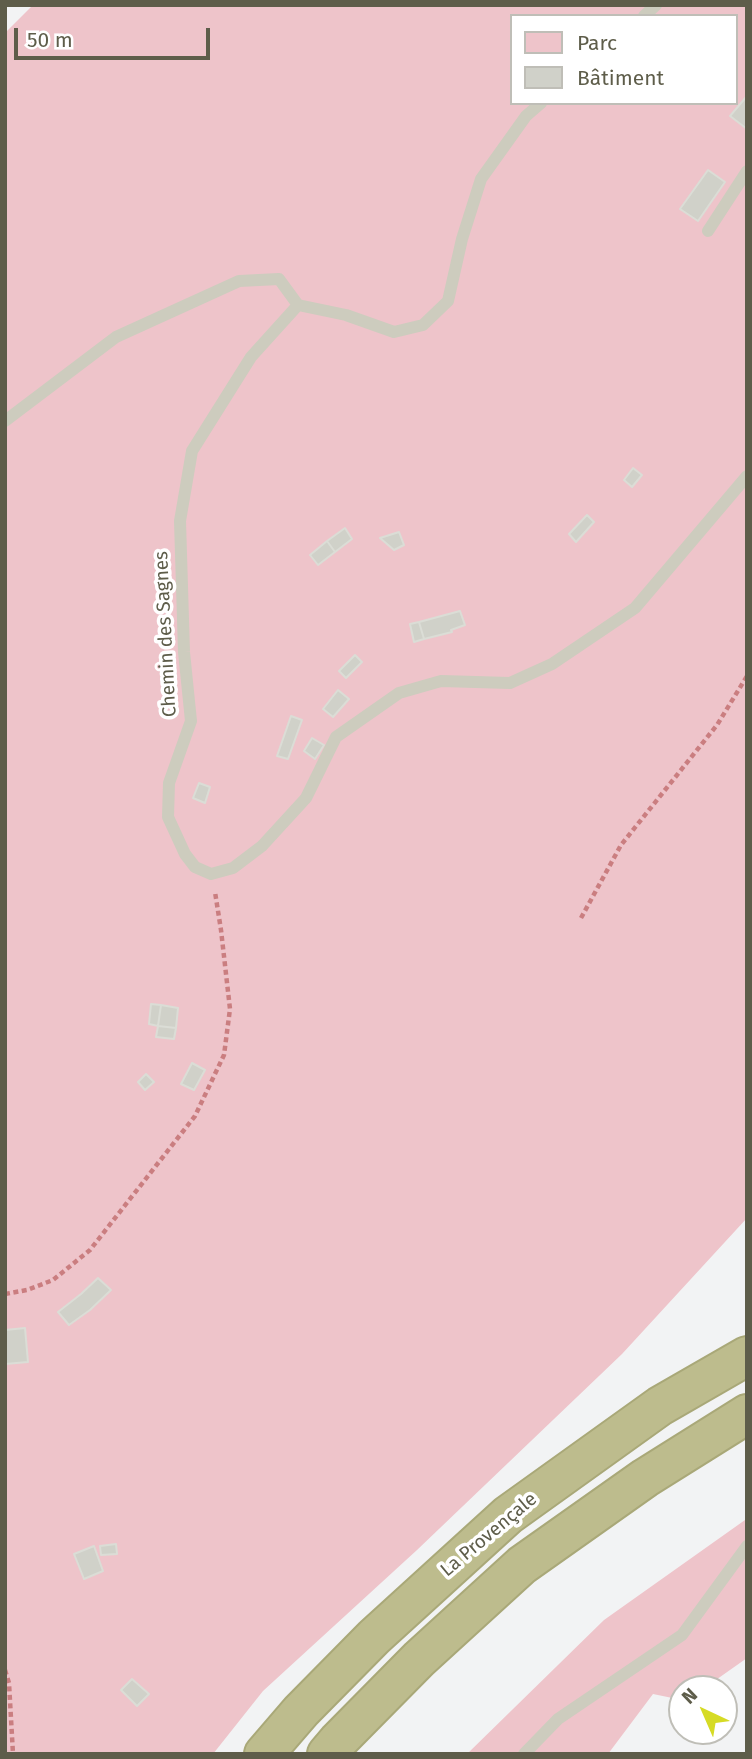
<!DOCTYPE html>
<meta charset="utf-8">
<style>
body{margin:0}
#map{position:relative;width:752px;height:1759px;overflow:hidden;background:#f2f3f4;font-family:"Fira Sans",sans-serif}
canvas{display:block}
.frame{position:absolute;inset:0;border:7px solid #5e5d4a;pointer-events:none}
.legend{position:absolute;left:510px;top:14px;width:228px;height:91px;box-sizing:border-box;background:#fff;border:2px solid #bfbeb7;margin:0;padding:9px 12px;list-style:none;font-size:21px;color:#5e5d4a}
.legend li{display:flex;align-items:center;gap:14px;height:35px}
.legend b{width:35px;border:2px solid #bfbeb7}
.north{position:absolute;left:668px;top:1675px;width:70px;height:70px;box-sizing:border-box;background:#fff;border:2px solid #bfbeb7;border-radius:50%;rotate:316deg;font-size:19px;font-weight:700;line-height:28px;text-align:center;color:#5e5d4a}
.north::after{content:'';display:block;margin:auto;width:24px;height:32px;background:#d6db25;clip-path:polygon(50% 0,100% 100%,50% 72%,0 100%)}
.scale{position:absolute;left:14px;top:28px;width:196px;height:32px;box-sizing:border-box;border:4px solid #5e5d4a;border-top:0;padding-left:9px;font-size:21px;line-height:24px;white-space:nowrap;color:#5e5d4a;-webkit-text-stroke:5px #fff;paint-order:stroke}
</style>
<div id="map">
<canvas width="752" height="1759"></canvas>
<div class="frame"></div>
<ul class="legend">
<li><b style="height:19px;background:#eec4ca"></b>Parc</li>
<li><b style="height:19px;background:#d0d1c9"></b>Bâtiment</li>
</ul>
<div class="north">N</div>
<div class="scale">50 m</div>
</div>
<script>
const ctx = document.querySelector('canvas').getContext('2d');
ctx.lineJoin = 'round';
function paint(path, color) {
  ctx.fillStyle = color;
  ctx.fill(path, 'evenodd');
}
function stroke(path, color, width, dash) {
  ctx.strokeStyle = color;
  ctx.lineWidth = width;
  ctx.lineCap = dash ? 'butt' : 'round';
  ctx.setLineDash(dash || []);
  ctx.stroke(path);
}
function write(font, color, halo, rows, align = 'center') {
  ctx.font = font + ' "Fira Sans",sans-serif';
  ctx.lineWidth = 7;
  ctx.setLineDash([]);
  ctx.textBaseline = 'middle';
  ctx.strokeStyle = halo;
  ctx.fillStyle = color;
  for (const [text, x, y, turn = 0] of rows) {
    ctx.save();
    ctx.translate(x, y);
    ctx.rotate((+turn || 0) * Math.PI / 180);
    ctx.textAlign = isNaN(turn) ? turn : align;
    if (halo) ctx.strokeText(text, 0, 0);
    ctx.fillText(text, 0, 0);
    ctx.restore();
  }
}
paint(new Path2D(`
 M33,5h714v1213l-125,136 -205,196 -154,141 -50,63h-208v-1721zM512,16h224v87h-224z
 M745,1520h2v138l-44,31h-21v11l-29,-6 -45,60h-141l137,-134z`), '#eec4ca');
const building = new Path2D(`
 M747,96v33l-17,-13z
 M708,170l17,12 -27,39 -18,-12z
 M633,468l9,7 -10,12 -8,-7z
 M587,515l7,7 -18,20 -7,-8z
 M345,528l7,11 -17,13 -8,-11z
 M399,532l5,13 -10,5 -14,-12z
 M327,541l8,11 -17,13 -8,-10z
 M460,611l5,14 -14,5 1,2 -28,7 -5,-17z
 M419,622l5,17 -10,3 -4,-18z
 M355,655l7,7 -16,16 -7,-7z
 M338,690l11,9 -16,18 -10,-8z
 M291,716l11,4 -14,39 -11,-3z
 M312,738l12,7 -9,14 -11,-8z
 M199,783l11,4 -5,16 -12,-5z
 M151,1004l10,1 -3,21 -9,-2z
 M161,1005l17,3 -2,20 -18,-2z
 M158,1026l18,2 -2,11 -18,-2z
 M192,1063l13,7 -11,20 -13,-6z
 M146,1074l8,8 -9,8 -7,-8z
 M98,1278l13,12 -21,20 -21,15 -11,-13 23,-18z
 M25,1328l3,34 -23,2v-34z
 M116,1544l1,10 -16,1 -1,-9z
 M94,1546l9,25 -19,8 -10,-25z
 M132,1679l17,15 -12,12 -16,-16z`);
paint(building, '#d0d1c9');
stroke(building, '#dbddd6', 2);
const motorway = new Path2D(`
 M264,1754l37,-43 73,-74 134,-122 152,-109 87,-50
 M327,1754l11,-13 81,-82 103,-94 123,-87 102,-64`);
stroke(motorway, '#a9a878', 42);
stroke(new Path2D(`
 M581,918l40,-73 96,-120 30,-49
 M5,1294l22,-4 26,-10 37,-30 105,-134 29,-61 6,-46 -9,-79 -6,-38
 M5,1670l4,13 4,71`), '#ca7e80', 4.5, [5, 3.5]);
stroke(new Path2D(`
 M644,16l12,-11
 M708,231l39,-60
 M298,305l48,10 48,17 29,-7 25,-24 14,-62 19,-60 45,-63 15,-13
 M5,421l111,-84 123,-56 40,-2 19,26 -47,52 -59,94 -12,70 4,131 7,69 -22,62 -1,34 17,37 10,13 16,7 22,-6 29,-22 44,-48 30,-61 63,-44 42,-12 69,2 42,-19 83,-56 112,-132
 M524,1754l34,-35 124,-84 65,-89`), '#cdccbe', 12);
stroke(motorway, '#bdbc8d', 38);
write('19px', '#5e5d4a', '#fff', [
 ["Chemin des Sagnes",166,634,-93],
 ["La Provençale",489,1535,-40]
]);
</script>
